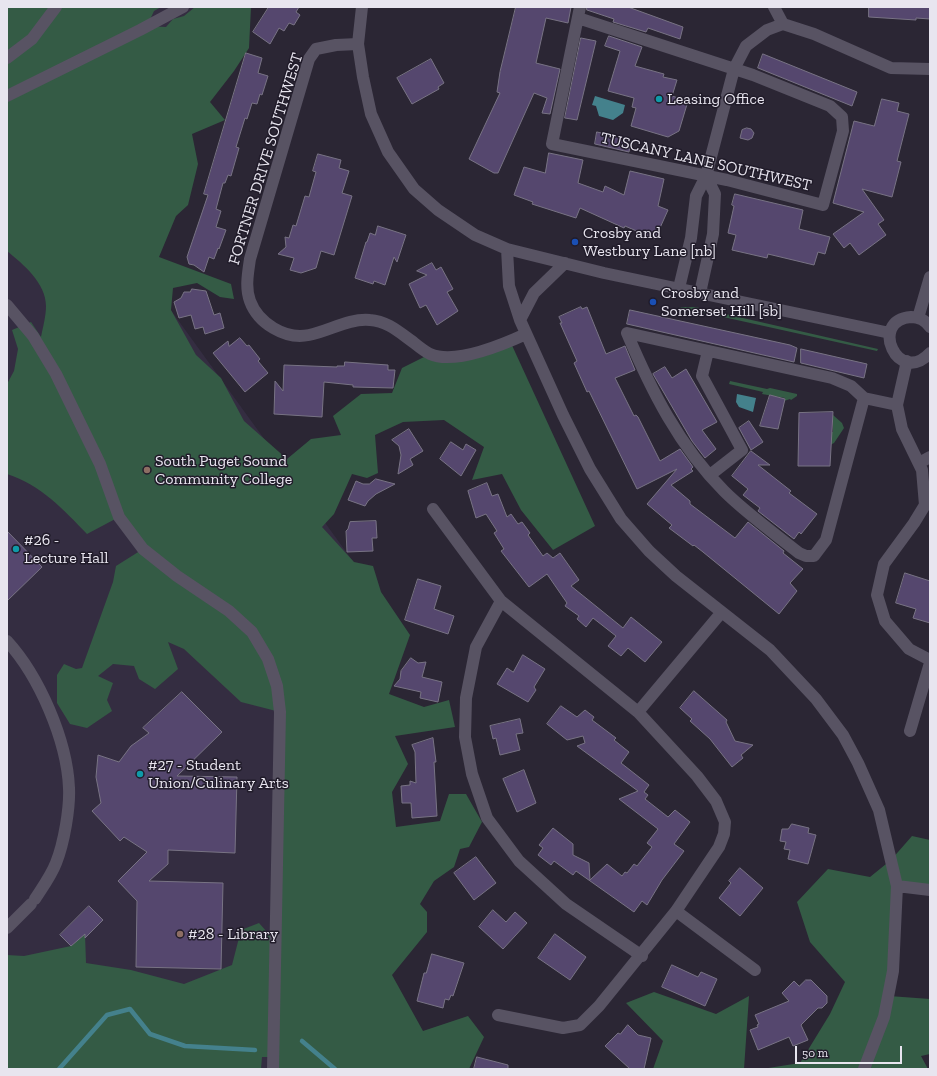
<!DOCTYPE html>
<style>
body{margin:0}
#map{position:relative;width:937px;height:1076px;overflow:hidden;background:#2b2634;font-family:"Zilla Slab",serif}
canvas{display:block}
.frame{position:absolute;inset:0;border:8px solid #e8e5ef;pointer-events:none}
.scale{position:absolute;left:795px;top:1046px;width:107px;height:18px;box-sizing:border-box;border:2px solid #e8e5ef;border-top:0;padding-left:5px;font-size:12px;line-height:14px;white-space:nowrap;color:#e8e5ef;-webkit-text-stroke:3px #211c2a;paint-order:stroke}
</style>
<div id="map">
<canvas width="937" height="1076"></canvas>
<div class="frame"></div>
<div class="scale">50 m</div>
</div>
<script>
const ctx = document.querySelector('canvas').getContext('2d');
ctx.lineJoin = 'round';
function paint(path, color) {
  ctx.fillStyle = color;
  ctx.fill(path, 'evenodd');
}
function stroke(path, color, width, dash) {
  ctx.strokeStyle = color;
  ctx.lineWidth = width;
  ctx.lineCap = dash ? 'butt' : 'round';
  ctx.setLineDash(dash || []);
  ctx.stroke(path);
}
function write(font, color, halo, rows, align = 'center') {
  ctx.font = font + ' "Zilla Slab",serif';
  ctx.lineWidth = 3;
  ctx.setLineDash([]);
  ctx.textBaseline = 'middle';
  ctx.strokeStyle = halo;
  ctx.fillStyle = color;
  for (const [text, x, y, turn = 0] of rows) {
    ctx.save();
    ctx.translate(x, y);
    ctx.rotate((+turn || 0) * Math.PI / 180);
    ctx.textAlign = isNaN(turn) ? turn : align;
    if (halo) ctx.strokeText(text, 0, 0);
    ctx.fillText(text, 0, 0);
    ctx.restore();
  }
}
paint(new Path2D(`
 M7,7h211l-77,262 256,353 -115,447h-275z`), '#342d41');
paint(new Path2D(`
 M7,7h154l-7,4 -7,15 19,1 7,-8 11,-3 11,-9h56l-2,41 -15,23 -24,31 15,18 -33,14 6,30 -10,41 -12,11 -17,41 72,27 3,15 -14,-2 -23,-14 -24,5 -2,22 25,45 25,23 23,43 43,38 24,-20 30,-4 -8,-19 28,-22 31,-1 10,-25 28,-14 17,4 63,-17 85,185 -42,24 -32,-40 -19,-36 -30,6 12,-33 -40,-27 -41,2 -28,13 3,38 -11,5 -15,-4 -18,40 -12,13 32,35 19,4 8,26 29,43 -21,59 35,13 25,-7 6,27 -60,9 13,28 -16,28 4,35 44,-6 9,-27h17l16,28 -13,25 -9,2 -6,18 -20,14 -14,23 7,8v20l-35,43 31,56 45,-15 16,21 -15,32h-196l1,-12h-12l-1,12h-254v-114l17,1 47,-10 14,-12 1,29 45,7 53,14 48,-19 9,-35 18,-7 16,18 5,-229 -39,-10 -57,-53 -16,-7 10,27 -23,20 -16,-10 -5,-13 -21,-2 -15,12 15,7 -6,17 5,11 -25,17 -17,-4 -13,-21v-28l7,-11 12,5 6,-1 31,-86 3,-16 27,-17 -24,-32 -32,17c-24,-25 -46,-49 -80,-60v-90l7,-13 4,-22 -6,-19 19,-8 10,15c2,-10 5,-21 5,-31 0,-23 -23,-42 -39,-55z
 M678,307h17l183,42 -1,2z
 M730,381l37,8 3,-1 27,6v2l-6,4 -1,-1 -6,2 1,-3 -23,-4 1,-2 -34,-8z
 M833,415l9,8 2,5 -10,15 -4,2 2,-10 -1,-3h2z
 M912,836l18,4v50l-33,-4 -8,110 41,3v55l-9,2 7,13h-166l38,-6 30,-49 15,-32 -35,-40 -13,-40 31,-33 42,8 21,-17z
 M654,992l62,22 33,-18 -5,73h-91l10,-28 -37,-38z`), '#345b45');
paint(new Path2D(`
 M595,96l30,9 -2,8 -10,7 -14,-4 -3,-10 -4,-1z
 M737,394l19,4 -3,14 -14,-5 -3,-5z`), '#44818c');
stroke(new Path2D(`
 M302,1041l33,28
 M59,1069l48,-54 23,-6 20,25 35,12 70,4`), '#44818c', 4.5);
const building = new Path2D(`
 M269,7h30l-3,5 4,3 -6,10 -5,-2 -5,8 -5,-3 -9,16 -17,-12z
 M516,7h55l-3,16 -22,-5 -10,45 24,6 -10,45 -8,-1 5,-15 -13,-5 -36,80h-4l-25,-14 31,-66 -3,-1 3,-20z
 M587,7h41l55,20 -3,12 -32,-11 -2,4 -33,-10 1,-3 -27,-9z
 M869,7h61v12l-14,-1v2l-47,-3z
 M609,36l33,11 -7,19 29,8 -1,3 14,3 -5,16 16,5 -9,30 -11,6 -37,-11 5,-18 -4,-1 2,-9 -26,-7 12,-40 -15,-5z
 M581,38l15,3 -19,79 -12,-2z
 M246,53l16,5 -4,15 10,3 -6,19 -2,-1 -3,10 -5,-1 -5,16 -2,-1 -9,29 3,1 -8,28 -3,-1 -3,8h-2l-7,26 5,2 -5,16 10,3 -7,19 -1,-1 -4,11 -5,-2 -5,15 -10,-7 -5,-1 -2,-7 21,-62 -4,-1z
 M763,54l94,38 -5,14 -94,-38z
 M431,59l13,24 -6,4 1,2 -27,15 -15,-26z
 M882,99l17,4 -2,8 12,3 -12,47 4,1 -9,35 -30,-8 22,31 -6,4 8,11 -27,20 -9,-12 -6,5 -11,-14 31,-22 -31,-9 21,-82 20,5z
 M747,128l4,1 3,4 -2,5 -4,2 -8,-2 2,-8z
 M597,132l34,8 -2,12 -34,-8z
 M549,153l34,7 -5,23 25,9 2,-6 19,9 6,-24 34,8 -6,27 10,4 -13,29 -30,-13 -1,2 -44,-20 -4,10 -44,-14 1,-2 -19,-7 10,-28 21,6z
 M318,154l23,6 -2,8 10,3 -7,22 10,3 -18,59 -13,-4 -5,17 -15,5 -11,-3 4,-12 -16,-4 8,-7 -1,-10 4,1 4,-13 3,1 9,-30 4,1 7,-25 -3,-1z
 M735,194l68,16 -4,19 31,8 -5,17 -7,-2 -4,13 -46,-11 -1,4 -35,-8 4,-15 -8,-2 6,-27 -2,-1z
 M378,226l28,9 -9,27 -3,-5 -9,28 -11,-4 -1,3 -18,-6 11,-36h1l3,-9 5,2z
 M432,263l4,7 5,-3 12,22 -6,3 11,19 -21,14 -11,-20 -6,3 -11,-24 18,-9 -10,-4z
 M192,289l14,2 8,24 6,-2 4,15 -19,6 -2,-7 -8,2 -4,-14 -12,3 -5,-16 7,-4 3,-6h6z
 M581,307l1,2 5,-2 19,47 19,-8 10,24 -20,8 19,38 2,-1 2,2 22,44 20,-12 13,18 -2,2 2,2 -22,14 19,16v3l45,34 13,-16 36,29 -1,2 20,16 -13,14 7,8 -18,23 -76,-62 -9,-7 -1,1 -24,-18 3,-3 -25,-21 30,-35 -40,20 -48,-98 -2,1 -13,-29 3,-2 -17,-38h2l-3,-6z
 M630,310l160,35 7,3 -3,14 -167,-38z
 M240,338l7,8 2,-1 11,14 -2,2 10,12 -23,19 -32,-39 15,-12 1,5z
 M801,349l66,15 -3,14 -63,-15z
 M345,362l43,3v5h7l-2,18 -40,-1v-2l-29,-3 -2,35 -48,-3 1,-33 8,10 1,-26 53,2v-1h7z
 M665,367l7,11 14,-9 31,53 -15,8 14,19 -11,9 -13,-17 -39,-67z
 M770,395l15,4 -7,30 -18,-3z
 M833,412l-3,54h-32l1,-53z
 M749,421l14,21 -12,8 -12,-22z
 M409,429l14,22 -13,8 3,6 -15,9 3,-19 -2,-9 -7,-6z
 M451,442l12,8 3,-6 10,6 -15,26 -21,-17z
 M751,451l19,14h-12l33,26 -2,2 28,21 -16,20 -2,-2 -5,7 -36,-28 2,-3 -17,-13 5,-6 -16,-13z
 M376,479l19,5 -19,10 -8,7 -3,5 -17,-6 8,-19 7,3h6z
 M487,483l5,13 6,-2 9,23 4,-3 7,10 4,-2 8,11 -2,2 15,21 4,-3 6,5 7,-5 19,27 -8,6 52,42 8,-11 31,25 -17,20 -17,-14 -7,8 -13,-10 8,-10 -23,-18 -7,9 -9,-8 2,-3 -14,-10 2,-3 -20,-29 -18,13 -28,-36 3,-2 -10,-16 3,-2 -11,-17 -10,4 -8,-27z
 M376,521l1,17h-5l1,13 -26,1 -1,-21 2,-2 2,-7z
 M7,531l35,36 -35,34z
 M905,573l25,8v42l-17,-5 3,-9 -20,-6z
 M418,579l23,7 -7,23 20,7 -6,18 -43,-14z
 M523,655l22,14 -11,18 2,3 -8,12 -31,-18 10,-16 6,4z
 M411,658l7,5 8,-1 -4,15 20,5 -4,20 -18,-4 1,-6 -27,-6 6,-7 1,-8z
 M694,691l33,29 -1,2 9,19 18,4 -12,10 2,3 -11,9 -22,-28 -20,-18 2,-2 -12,-11z
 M182,692l40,40 -45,44 60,1 -2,76 -67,-3v14l-19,17 74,2 -2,86 -85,-2 1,-66 -19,-20 29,-29 -23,-15 -4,4 -28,-30 9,-8 -5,-26 2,-22 21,7 12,-16 18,-13 -6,-5z
 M561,706l16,11 8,-7 9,7 -2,3 24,18 -2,2 15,12 -8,11 28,22 -5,7 4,3 -3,4 23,18 7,-7 15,12 -16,22 10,7 -22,29 -15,25 -5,-4 -8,11 -58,-41 -3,4 -19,-14 -3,4 -13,-10 5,-7 -4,-3 14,-17 20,16v11l16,8 1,17 17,-16 15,12 3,-4 2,1 7,-9 3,2 15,-19 -5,-4 11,-14 -39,-30 19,-8 -61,-45 8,-3 -2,-7 -16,4 -20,-16z
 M520,719l3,14 -7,1 4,16 -20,5 -4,-17 -3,1 -3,-13z
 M433,738l3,24h-2l3,54 -25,2 -1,-15h-9l-1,-17 9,-1v-4l6,2 -1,-31 -3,-7z
 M524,770l12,33 -19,9 -14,-33z
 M792,824l17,4 -1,5 8,2 -8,29 -20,-5 2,-9 -6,-1 2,-7 -6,-1 2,-12h6z
 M476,857l20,26 -22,17 -20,-27z
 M740,868l23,20 -23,28 -21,-18 12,-15 -2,-2z
 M89,906l14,14 -18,18v-4l-14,12 -11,-11z
 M493,910l13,12 9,-10 12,11 -24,26 -24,-22z
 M555,934l31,23 -16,23 -32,-22z
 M432,954l32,9 -11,33 -2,-1 -2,5 -4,-1 -2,9 -26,-7 7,-28h2z
 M672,965l26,12 3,-5 16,7 -12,27 -43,-19z
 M806,980h5l16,16v7l-5,5h-4l-17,17 7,15 -15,6 -4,-9 -31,13 -8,-20 8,-3 -1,-2 2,-1 -4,-9 34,-14 -7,-8 12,-12 5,5z
 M628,1025l10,10 13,3 -7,31h-14l-25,-23 13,-13 2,1z
 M477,1057l31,8v4h-34z`);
paint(building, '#55476e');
stroke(building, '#787384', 1);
stroke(new Path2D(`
 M362,7l-4,37 5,33 8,37 17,38 26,37 24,21 37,25 32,14 97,24 286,60
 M774,7l9,17
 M578,18l175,57 77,31 12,11 1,14 -20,74 -96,-25 -175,-36 28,-137
 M358,44l-22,1 -20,4 -7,10 -59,200c-2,14 -5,29 0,42 8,22 35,39 59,34 20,-4 40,-17 61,-15 17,1 29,12 43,22 5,4 11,9 17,12 25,11 72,-9 96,-20
 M7,58l25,-19 24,-32
 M7,96l133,-66 43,-23
 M507,249l2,37 11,34 43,95 27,54 31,50 28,32 27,25 94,74 46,49 27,36 15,28 21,47 18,76 -4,85 -9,46 -20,52
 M679,288l12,-50 5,-42 10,-20 28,-107 12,-23 21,-16 16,-6 31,10 77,34 39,1
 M700,293l13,-59 2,-40 -9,-18
 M7,305l26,31 23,38 44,90 19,53 24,32 34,27 52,35 23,21 16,27 9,27 3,26 -7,357
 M918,318l12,-41
 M520,320l14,-27 31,-30
 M930,327c-4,-6 -11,-10 -19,-10 -43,3 -13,70 19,36
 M708,351l-6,25 40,74 -32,25
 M907,361l-10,44 5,24 20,41 3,35 -11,18 -30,41 -7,31 8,26 24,28 21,11
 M864,398l-38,142 -12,16h-8l-7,-3c-25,-20 -53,-40 -75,-62 -45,-45 -73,-101 -97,-158l205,45 19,8 13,12 33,7
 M919,463l11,-6
 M433,509l68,92 137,111 59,64 19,25 9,21 -1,12 -5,13 -43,64 -77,95 -19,19 -17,3 -65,-13
 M501,601l-25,46 -10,51 -1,39 7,37 15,44 32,43 47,43 76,52
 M7,641c32,35 60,99 62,147 1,20 -5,55 -13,75 -5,13 -14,25 -21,36
 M638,712l83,-99
 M910,731l20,-68
 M897,886l33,4
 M676,911l79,59
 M7,928l24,-24`), '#585363', 12);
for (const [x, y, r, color] of [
 [659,99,4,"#0f9aa8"],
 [575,242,4,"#1a4fb4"],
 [653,302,4,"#1a4fb4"],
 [147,470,4,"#8d6e63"],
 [16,549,4,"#0f9aa8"],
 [140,774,4,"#0f9aa8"],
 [180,934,4,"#8d6e63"]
]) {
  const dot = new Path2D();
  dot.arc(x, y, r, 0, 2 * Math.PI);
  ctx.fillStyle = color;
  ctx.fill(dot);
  stroke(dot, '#211c2a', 1.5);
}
write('16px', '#e8e5ef', '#211c2a', [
 ["Leasing Office",667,99],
 ["Crosby and",583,233],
 ["Westbury Lane [nb]",583,251],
 ["Crosby and",661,293],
 ["Somerset Hill [sb]",661,311],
 ["South Puget Sound",155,461],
 ["Community College",155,479],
 ["#26 -",24,540],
 ["Lecture Hall",24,558],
 ["#27 - Student",148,765],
 ["Union/Culinary Arts",148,783],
 ["#28 - Library",188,934]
], 'left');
write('16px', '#e8e5ef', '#211c2a', [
 ["FORTNER DRIVE SOUTHWEST",266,159,-73],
 ["TUSCANY LANE SOUTHWEST",706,162,13]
]);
</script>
